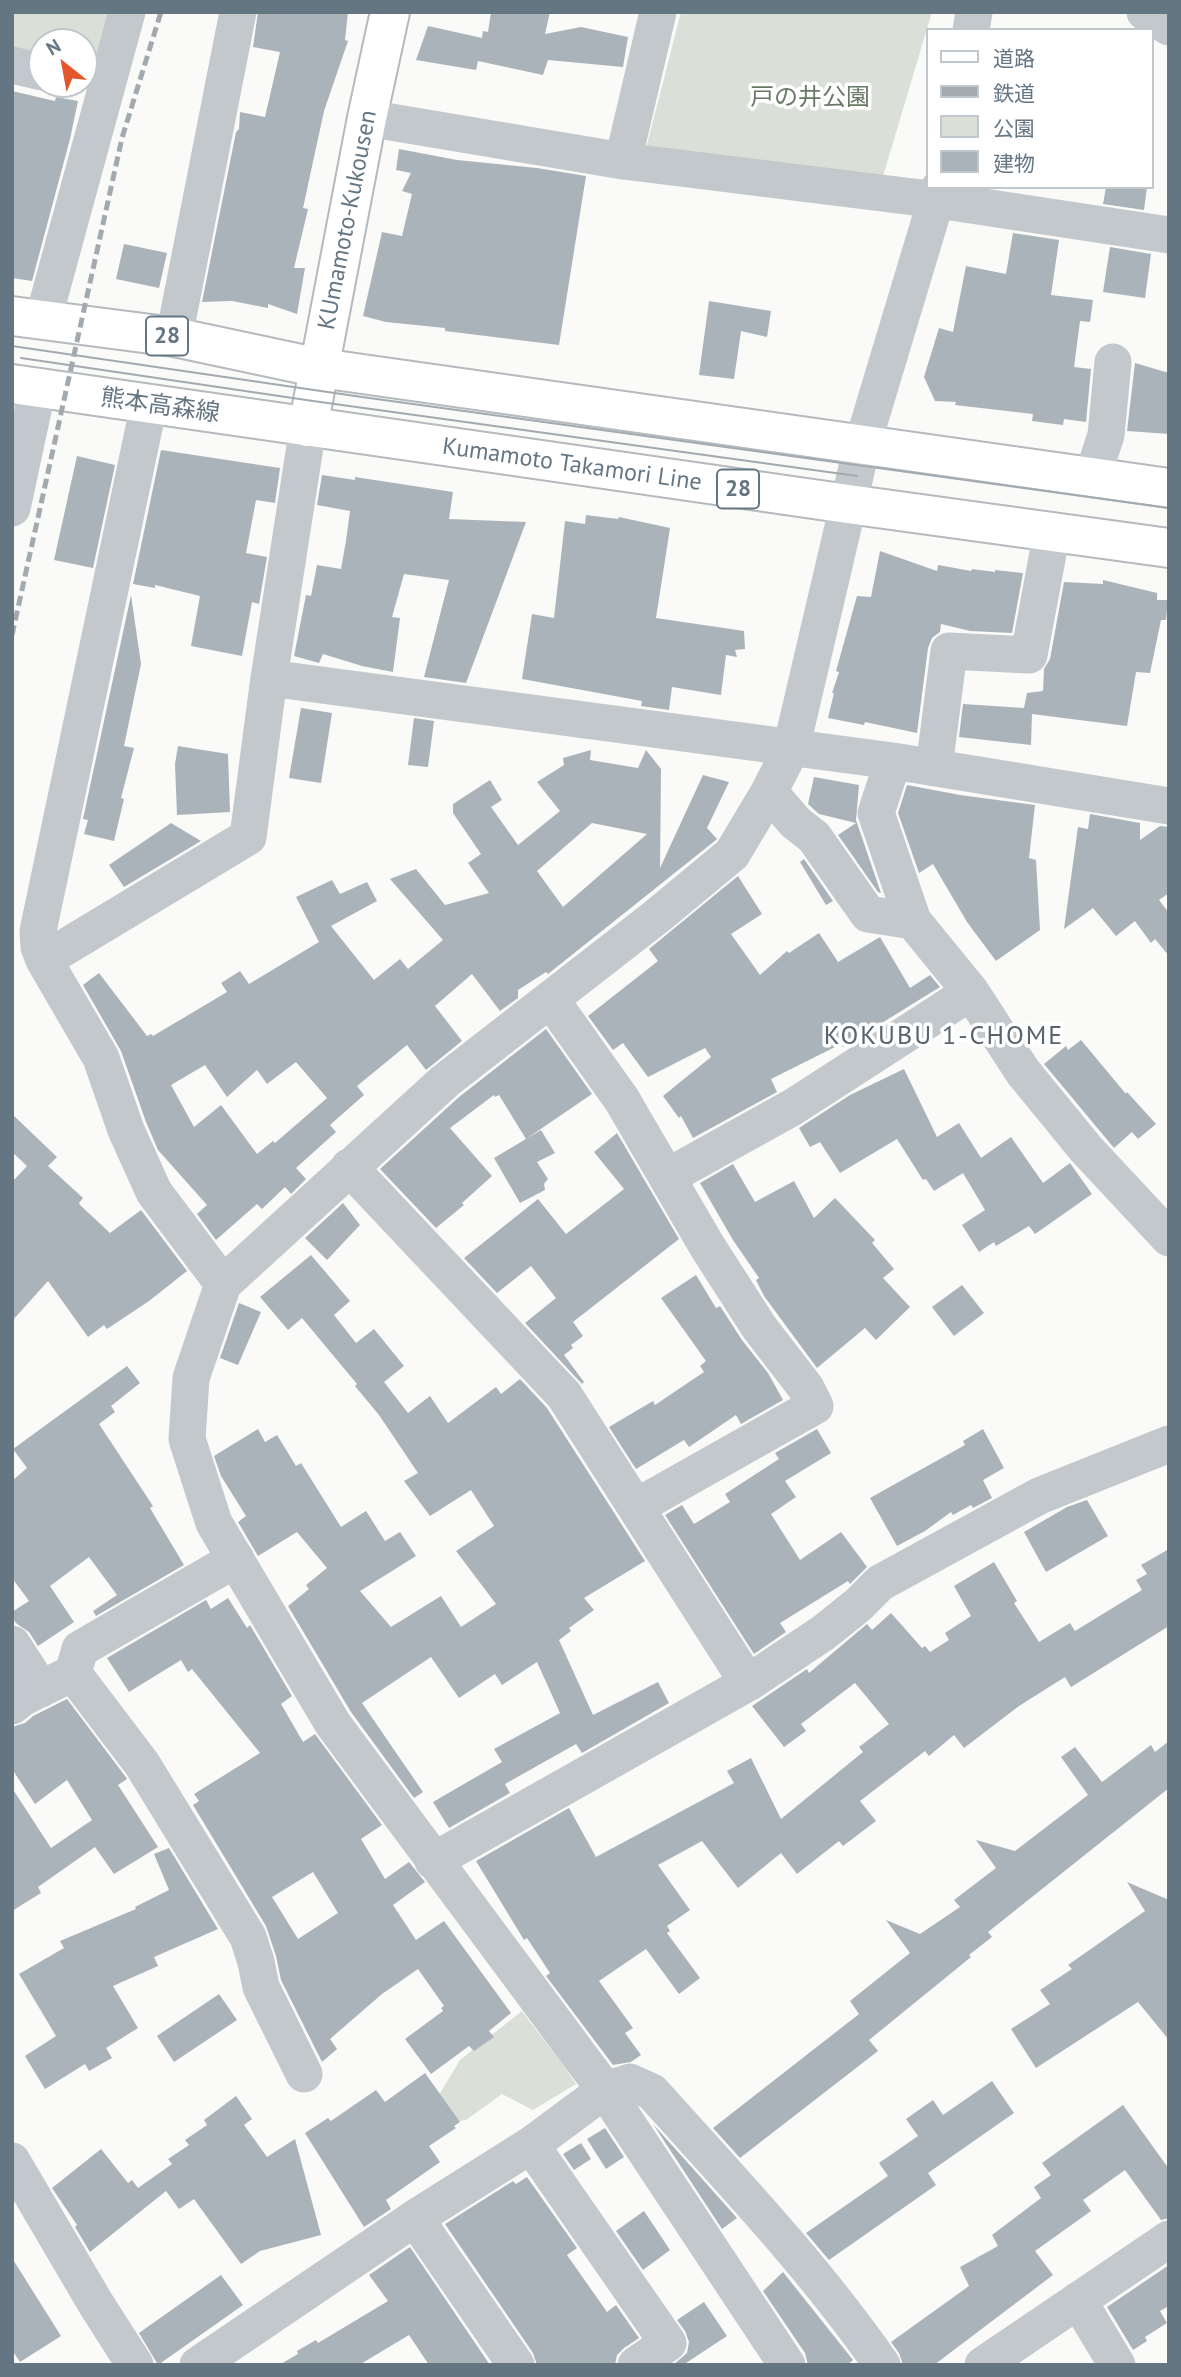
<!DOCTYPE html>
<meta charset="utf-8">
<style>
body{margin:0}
#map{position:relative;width:1181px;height:2377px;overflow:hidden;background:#fafaf8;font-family:"PT Sans","Noto Sans JP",sans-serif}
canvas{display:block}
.frame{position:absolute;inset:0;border:14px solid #657683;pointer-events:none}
.legend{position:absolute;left:926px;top:28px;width:228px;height:161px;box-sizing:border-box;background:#fff;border:2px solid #c1c8cd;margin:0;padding:9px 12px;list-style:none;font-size:21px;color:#657683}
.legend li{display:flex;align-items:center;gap:14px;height:35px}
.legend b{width:35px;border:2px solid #c1c8cd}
.north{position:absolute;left:28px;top:28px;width:70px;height:70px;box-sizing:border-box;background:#fff;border:2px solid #c1c8cd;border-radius:50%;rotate:329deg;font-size:19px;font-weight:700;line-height:28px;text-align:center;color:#657683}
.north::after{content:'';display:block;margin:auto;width:24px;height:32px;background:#e4572e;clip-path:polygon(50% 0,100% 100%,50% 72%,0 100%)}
</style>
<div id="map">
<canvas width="1181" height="2377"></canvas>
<div class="frame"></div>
<ul class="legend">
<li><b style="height:9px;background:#fff"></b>道路</li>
<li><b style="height:9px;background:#a2aab0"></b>鉄道</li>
<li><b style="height:19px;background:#dadfd7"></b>公園</li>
<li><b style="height:19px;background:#aab3b9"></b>建物</li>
</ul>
<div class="north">N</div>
</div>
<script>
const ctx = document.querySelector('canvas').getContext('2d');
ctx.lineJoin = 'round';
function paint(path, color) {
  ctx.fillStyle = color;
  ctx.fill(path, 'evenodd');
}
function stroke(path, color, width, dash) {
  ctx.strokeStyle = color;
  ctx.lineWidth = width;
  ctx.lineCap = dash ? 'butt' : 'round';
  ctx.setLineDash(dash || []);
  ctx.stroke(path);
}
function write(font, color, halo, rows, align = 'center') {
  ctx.font = font + ' "PT Sans","Noto Sans JP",sans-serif';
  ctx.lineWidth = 7;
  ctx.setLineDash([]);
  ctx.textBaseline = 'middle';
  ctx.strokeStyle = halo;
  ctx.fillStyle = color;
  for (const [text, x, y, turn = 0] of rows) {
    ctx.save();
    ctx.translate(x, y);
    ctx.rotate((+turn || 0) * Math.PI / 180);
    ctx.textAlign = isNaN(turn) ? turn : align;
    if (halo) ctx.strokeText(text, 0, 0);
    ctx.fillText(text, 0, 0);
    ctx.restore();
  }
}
paint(new Path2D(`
 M12,12h101l-17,59 -12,-2v-27h-42v17l-30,-6z
 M681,12h251l-54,181 -236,-29z
 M522,2011c18,25 38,47 54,73l-43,26 -31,-16 -36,26 -32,5 -6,-12 32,-53z`), '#dadfd7');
paint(new Path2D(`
 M258,12h90l-3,28 3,1 -24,70 -21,97 5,1 -14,59h11l-8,46 -29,-10v4l-36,-7 -30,1 34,-170 3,-3 1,-17 25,5 15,-65 -27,-5z
 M491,12h59l-5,22 36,-7 47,10 -5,30 -75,-7 -5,15 -65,-14 -2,9 -60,-10 12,-34 54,12 1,-7 5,1z
 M12,91l43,10 1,-4 22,4 -8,38 -38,142 -20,-3z
 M399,149l58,11 80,8 49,8 -27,169 -114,-14v-3l-59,-6 -23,-6 19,-84 20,4 10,-42 -10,-3 9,-18 -15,-3z
 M1106,187h41l-3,23 -41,-6z
 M1013,233l46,7 -8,55 42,5 -3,22 -10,-1 -6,46 17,2 -5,53 -22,-3 -1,6 -31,-4 1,-7 -78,-9 1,-3 -21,-1 -11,-24 15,-49 14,4 13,-66 40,8z
 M124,244l43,9 -8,35 -43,-9z
 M1110,247l41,7 -6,44 -42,-6z
 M709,301l62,10 -4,26 -26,-6 -7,48 -35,-4z
 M1135,363l34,10v61l-42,-3z
 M161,450l119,18 -5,35 -19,-3 -10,53 21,4 -8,47 -7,-2 -10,54 -51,-10 9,-50 -45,-11v3l-22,-4z
 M77,456l38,9 -22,103 -39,-8z
 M322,475l33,5v-3l98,15 -4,27 77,3 -60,161 -42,-6 25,-97 -45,-6 -12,43 8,1 -7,54 -31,-6 -39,-12 -4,9 -25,-7 12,-61 5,1 6,-31 24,4 5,-28 4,-30 -33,-6z
 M586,515l32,4 1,-2 51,11 -14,90 88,13 1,18 -10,1 2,7 -11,-2 -5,40 -49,-8 -3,23 -28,-4 1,-5 -120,-22 10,-65 22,4 11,-97 20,3z
 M880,551l57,20 1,-6 33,6 1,-2 23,3v-2l28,3 -11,60 -42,-2 -29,-7 -1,8 -8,6 -4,10 -11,85 -52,-11 -1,3 -36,-7 6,-25h-2l7,-21 -3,-1 21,-75 14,1z
 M1103,580l54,13v7h11l-2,20h-5l-11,53 -14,-1 -9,54 -95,-12 -1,31 -72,-8 4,-33 61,4 3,-15 16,-2 1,-22 6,-10 14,-77 39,2z
 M131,595l10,69 -17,82 10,2 -13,50 3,1 -10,42 -30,-7 4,-14 -5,-1z
 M301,708l31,5 -11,70 -32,-5z
 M414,718l20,3 -6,46 -20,-2z
 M178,746l50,8 2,58 -53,3 -2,-51z
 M591,750l-1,10 48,8 8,-18 15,19 -1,99 43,-93 26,7 -22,46 10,11 -1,1 -168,134 -2,-2 -28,18v8l-18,13 -28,-37 -37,32 27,35 -36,29 -19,-25 -50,41 7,9 -34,30 6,7 -40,36 10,11 -15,15 -6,-7 -23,22 -5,-5 -41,36 -19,-26 10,-9 -49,-55 -12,-28 -25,-71 -38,-66 16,-12 48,63 4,-2 2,2 74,-44 -6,-9 19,-12 9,13 70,-42 -23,-45 36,-17 8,14 27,-12 10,19 -46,25 43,54 26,-21 8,10 35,-29 -53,-61 26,-10 29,36 44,-12 -21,-30 13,-9 -28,-41v-9l37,-24 12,20 -11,7 27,38 42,-34 -23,-29 27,-17 -1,-7zM592,823l55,11 -84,73 -26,-36zM296,1062l31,36 -52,45 -2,-2 -16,13 -36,-49 -27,22 -23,-42 34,-20 22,32 30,-27 10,14z
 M814,777l45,8 -3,35 25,73 -3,-1 -40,-57 18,-12 -37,-9 -11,-10z
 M907,785l53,10 75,10 -6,53 7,2 4,70 -44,31 -29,-39 -34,-58 -14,9 -21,-60z
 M1090,814l50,9v17l20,-14 9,1v66l-10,7 10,13v43l-14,-17 -4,4 -16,-22 -19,15 -23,-28 -29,21 14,-102 10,2z
 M171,823l30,18 -77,46 -15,-22z
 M804,859l29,42 -7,4 -26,-43z
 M738,876l24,38 -31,20 29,41 27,-24 2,2 30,-20 19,29 42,-25 30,51 20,-13 10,12 -97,60 -2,-3 -70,35 6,13 -84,46 -12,-22 -2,2 -16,-22 48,-39 -6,-9 -57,29 -25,-34 -10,7 -25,-34 70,-55 -9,-12z
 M546,1029l46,65 -66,45 -27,-44 -4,2 -1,-2 -44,33 42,48 -30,27 2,2 -28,23 -56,-59 79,-72z
 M1081,1040l45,54 1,-2 29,32 -18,15 -6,-7 -18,16 -70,-84 22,-18 2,4z
 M904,1069l33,68 22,-14 22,35 30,-21 32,46 27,-20 22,31 -57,40 -6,-8 -33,20 -2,-4 -15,10 -17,-27 23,-15 -22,-37 -29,18 -8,-12 -3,1 -26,-41 -57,34 -20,-31 -10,5 -11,-19 51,-33z
 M12,1114l45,43 -9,9 35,32 -4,5 1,2 30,28 31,-23 46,61 -38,30 -42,28 -3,-4 -16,12 -40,-56 -36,40v-139l15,-16 -15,-14z
 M541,1130l14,23 -18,9 11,17 -4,5 1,6 -25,13 -26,-45z
 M617,1133l62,106 -106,83 10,14 -12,9 2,3 -9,7 20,27 -2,2 -57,-61 31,-25 -25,-32 -34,27 -33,-35 74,-59 28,35 58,-45 -30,-37z
 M733,1164l22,38 39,-21 20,37 21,-20 40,42 -3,3 22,26 -11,9 27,29 -34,33 -11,-12 -48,40 -53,-72 -8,-16 3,-2 -26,-38 -33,-57z
 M343,1203l17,22 -33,35 -22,-22z
 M311,1255l39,46 -16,14 22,28 18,-14 30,37 -20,16 24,31 22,-17 18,27 48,-36 5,7 19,-15 27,29 98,153 -61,37 10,12 -25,18 2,3 -12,9 34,75 65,-33 11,21 -87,50 -6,-9 -71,40 5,9 -61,35 -16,-26 69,-40 -8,-13 66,-36 -23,-51 -35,23 -7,-11 -36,24 -28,-41 -69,46 61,89 -9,6 -63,-86 -63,-106 21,-17 -3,-4 21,-17 -30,-36 -39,24 -20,-34 8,-6 -25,-40 -7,-20 44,-27 7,13 12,-7 19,31 5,-3 40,64 25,-16 19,30 15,-9 16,24 -56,35 31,36 50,-31 20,31 35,-23 -40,-53 38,-25 -23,-36 -41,26 -26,-35 14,-8 -39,-58 -24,-29 2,-2 -55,-66 -14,12 -28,-33z
 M696,1275l20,33 4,-2 22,34 26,33 15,27 -42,24 -5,-9 -47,32 -5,-7 -48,29 -27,-42 44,-26 2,4 49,-33 -4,-6 6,-5 -45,-63z
 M962,1285l22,28 -30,23 -22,-29z
 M239,1303l22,9 -23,53 -18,-7z
 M127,1366l13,17 -29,23 4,6 -16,12 54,82 -3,2 34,57 -88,51 -3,-5 24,-16 -28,-38 -39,29 24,36 -36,24 -9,-14 -12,-8 -5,-6v-6l17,-11 -17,-23v-97l15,-13 -14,-19z
 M817,1429l14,24 -46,28 11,16 -25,17 29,46 41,-28 26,35 -17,17 -2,-3 -68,42 6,9 -32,22 -89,-139 17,-10 12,19 36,-22 -5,-8 54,-35 -4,-6z
 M983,1429l21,39 -21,12 9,18 -19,10 -2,-3 -18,10 -2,-3 -26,19 -28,15 -27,-48 95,-53 -2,-4z
 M1087,1500l21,36 -62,36 -22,-40 43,-25z
 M1169,1549v77l-98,61 -6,-10 -46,29 -55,42 -10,-13 -25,21 -4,-5 -65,50 16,20 -33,25 -4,-5 -42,33 -16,-21 -43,35 -36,-47 -44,24 32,45 -23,16 3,5 -3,2 33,45 -21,16 -33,-45 -47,32 34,47 -8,5 16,22 -10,7 -18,3 -67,-89 4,-3 -23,-35 -3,2 -48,-79 93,-53 27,49 138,-74 -7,-12 24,-13 30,61 82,-67 -4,-5 30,-23 -34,-41 -54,41 5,7 -22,16 -32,-41 55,-37 2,4 58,-49 5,6 19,-17 31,35 3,-2 5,6 19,-12 -4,-7 26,-17 -17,-30 40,-24 23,39 -3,2 25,39 31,-19 5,8 67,-41 -6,-10 11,-6 -6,-9z
 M228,1598l19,30 3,-3 42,71 -11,8 22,38 12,-8 67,91 -21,14 24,40 24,-17 16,20 -32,23 23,35 28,-19 67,92 -22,18 5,6 -20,14 -5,-5 -38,28 -26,-35 38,-28 -2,-3 3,-2 -26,-37 -36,25 -52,45 7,10 -15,13 -41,-82 -5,-24 -10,-30 -73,-121 6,-4 -5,-7 66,-41 -68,-84 -4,3 -7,-12 -52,32 -22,-34 99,-58 5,9zM313,1872l25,41 -40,26 -26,-42z
 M67,1699l58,77 2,3 -9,6 40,62 -44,27 -19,-27 -57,40 3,6 -29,18v-123l39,60 41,-28 -25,-40 -32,24 -23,-35v-42l13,-4 8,-7z
 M1169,1741v47l-181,144 4,5 -23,18 2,2 -102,83 9,11 -138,107 -27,-30 146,-114 -9,-13 60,-48 -24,-33 34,14 40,-27 -6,-7 42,-32 -20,-28 39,11 73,-56 -27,-38 14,-10 27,35 49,-37 4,7z
 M169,1848l49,81 -64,28 4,9 -45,20 25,42 -32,20 6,10 -23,13 -4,-7 -40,25 -20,-33 31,-20 -37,-62 45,-26 -4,-7 76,-32 -1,-2 34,-17 -15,-36z
 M1127,1882l42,18v140l-31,-38 -102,66 -25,-39 39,-25 -10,-14 32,-21 -4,-4 77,-54z
 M219,1994l18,26 -63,42 -17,-26z
 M425,2073l35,49 -6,4 2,2 -27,18 11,16 -54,38 5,9 -27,18 -59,-94 23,-15 3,3 45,-31 9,12z
 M992,2081l22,32 -86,60 8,12 -107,75 -23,-27 82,-57 -9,-13 39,-27 -12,-17 27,-19 10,15z
 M236,2096l16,23 -8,6 23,32 28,-18 26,96 -61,16 -19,13 -47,-65 -15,10 -13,-18 -76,61 -15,-25 2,-2 -25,-37 49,-39 27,34 4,-3 6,8 34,-24 -4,-5 21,-14 -4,-5 22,-15 -3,-5z
 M1123,2105l46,64v49l-8,2 -36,-50 -42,30 8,11 -56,40 18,24 -119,90h-31l-4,-12 -8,-11 78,-56 -9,-19 38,-21 -6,-11 49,-37 -7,-11 17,-12 -9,-12z
 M653,2124l43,48 41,46 -15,11z
 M605,2128l19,29 -18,12 -19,-30z
 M581,2143l10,16 -17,11 -11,-16z
 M527,2177l50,71 -10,7 40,57 9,-7 23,33 -15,10 -7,7 -2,10h-78l-4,-12 -88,-129 68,-43 3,3z
 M644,2211l26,39 -27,20 -27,-39z
 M410,2247l80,118h-61l-20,-30 -50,30h-80l19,-11 -1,-3 19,-11 2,3 70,-42 -19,-26z
 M12,2258l49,78 -41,26 -8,-12z
 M1169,2265v41l-9,5 7,12 -22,14 2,4 -14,9 -26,-43z
 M783,2272l70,88 -6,5h-39l-3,-12 -42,-62z
 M221,2275l22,30 -85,60 -19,-32z
 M704,2302l23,34 -44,29h-10l14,-12 2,-11 -4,-11 -8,-11z`), '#aab3b9');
const major = new Path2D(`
 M12,316l162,21 146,31 849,120
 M12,384l836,120 321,44
 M308,427l59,-309 23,-106`);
stroke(major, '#b5babe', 42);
stroke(new Path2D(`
 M658,12l-35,149 315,39 231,35
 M1145,12l24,15
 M971,30l3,-18
 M12,65l30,7
 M367,118l256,43
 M43,320l84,-308
 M174,337l64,-325
 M149,404l-111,527 1,16 5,13 57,98 25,72 28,62 69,92
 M1092,478l14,-43 7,-73
 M12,508l26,-121
 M269,678l39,-251
 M893,761l-17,52 37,108 58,71 52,80 63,77 83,89
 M934,768l15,-117 80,4 23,-123
 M769,792l27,31 18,14 54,77 45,7
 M44,960l204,-123 21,-159 624,83 276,45
 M551,1000l71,100 85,146 52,81 47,61 9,18 -179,101
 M349,1167l215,228 184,288
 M667,1177l126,-70 178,-115
 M12,1644l29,45
 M73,1673l69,91 106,173 8,25 5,25 43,87
 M12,1706l10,-8 51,-25 7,-24 156,-90
 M433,1861l315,-178 75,-50 35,-28 22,-22 159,-87 130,-52
 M531,2145l137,198 -32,22
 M12,2161l84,143 39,61
 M415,2218l101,147
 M1078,2300l39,65
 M198,2365l217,-147 116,-73 74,-55 25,-8 22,10c79,88 162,175 230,273
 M787,2365l-182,-275 -272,-366 -119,-201 -27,-84 4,-61 32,-94 222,-203 211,-164 76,-63 37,-62 22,-43 71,-303 78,-259
 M983,2365l186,-126`), '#c3c8cc', 37);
stroke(major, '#fff', 38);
stroke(new Path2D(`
 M12,346l350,51 807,111
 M21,358l292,43 544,75`), '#a2aab0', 2);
stroke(new Path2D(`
 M12,635l110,-497 39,-126`), '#a2aab0', 5, [10, 5]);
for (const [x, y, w] of [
 [167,336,42],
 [738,489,42]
]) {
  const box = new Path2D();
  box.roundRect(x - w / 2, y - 19.5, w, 39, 5);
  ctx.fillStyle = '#fff';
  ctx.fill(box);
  stroke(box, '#657683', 2);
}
write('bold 23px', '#657683', null, [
 ["28",167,336],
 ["28",738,489]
]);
write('24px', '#687a64', '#fff', [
 ["戸の井公園",810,98]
]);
write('24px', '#657683', '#fff', [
 ["KUmamoto-Kukousen",348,220,-79],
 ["熊本高森線",160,406,8],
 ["Kumamoto Takamori Line",572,465,8]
]);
ctx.letterSpacing = '2px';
write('26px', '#57646e', '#fff', [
 ["KOKUBU 1-CHOME",944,1037]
]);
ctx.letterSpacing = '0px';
</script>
